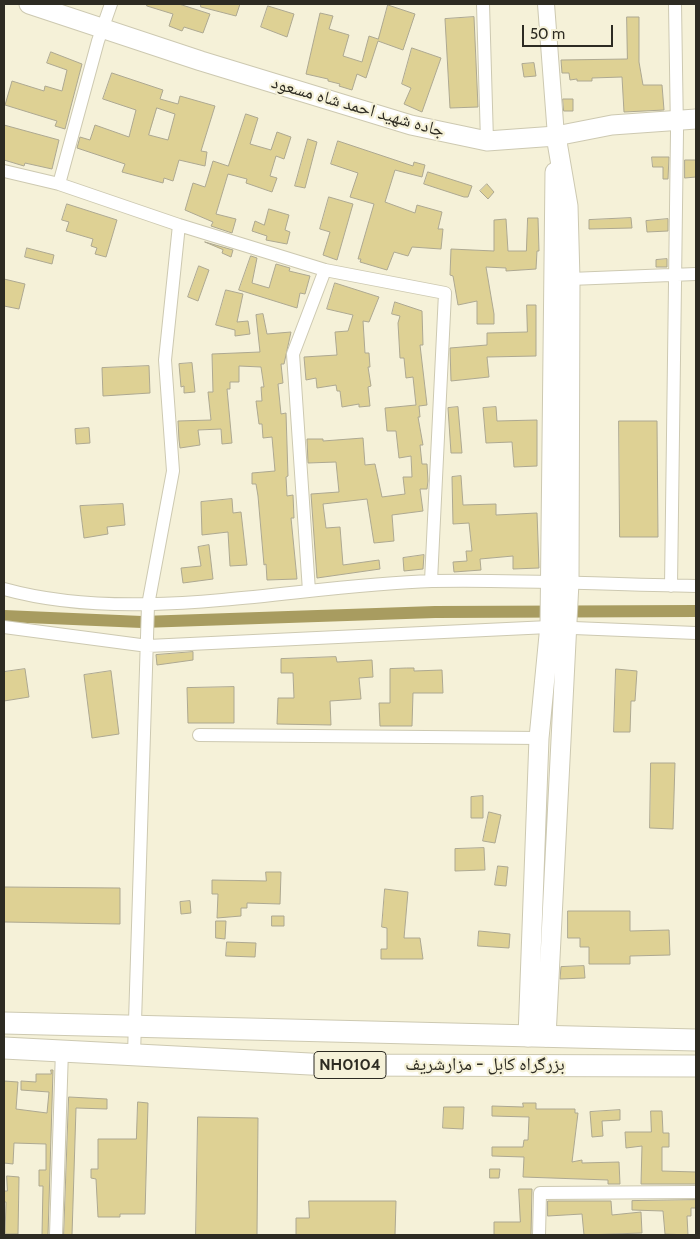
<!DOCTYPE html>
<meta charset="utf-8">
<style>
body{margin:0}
#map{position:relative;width:700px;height:1239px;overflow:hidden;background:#f5f1d8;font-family:Cabin,sans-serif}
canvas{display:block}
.frame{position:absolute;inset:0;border:5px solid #2d2b22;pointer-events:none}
.scale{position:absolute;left:522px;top:25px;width:91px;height:22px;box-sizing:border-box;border:2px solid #2d2b22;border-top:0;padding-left:6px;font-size:15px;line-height:18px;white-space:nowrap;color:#2d2b22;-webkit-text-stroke:4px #f5f1d8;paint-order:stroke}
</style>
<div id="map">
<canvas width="700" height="1239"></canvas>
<div class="frame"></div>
<div class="scale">50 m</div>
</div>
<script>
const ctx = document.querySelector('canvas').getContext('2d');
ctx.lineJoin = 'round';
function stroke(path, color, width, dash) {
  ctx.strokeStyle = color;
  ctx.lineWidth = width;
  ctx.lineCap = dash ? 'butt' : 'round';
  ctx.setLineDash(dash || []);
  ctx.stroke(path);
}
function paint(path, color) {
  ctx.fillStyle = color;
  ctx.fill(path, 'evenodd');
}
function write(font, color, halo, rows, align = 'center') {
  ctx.font = font + ' Cabin,"Noto Naskh Arabic",sans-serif';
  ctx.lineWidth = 4.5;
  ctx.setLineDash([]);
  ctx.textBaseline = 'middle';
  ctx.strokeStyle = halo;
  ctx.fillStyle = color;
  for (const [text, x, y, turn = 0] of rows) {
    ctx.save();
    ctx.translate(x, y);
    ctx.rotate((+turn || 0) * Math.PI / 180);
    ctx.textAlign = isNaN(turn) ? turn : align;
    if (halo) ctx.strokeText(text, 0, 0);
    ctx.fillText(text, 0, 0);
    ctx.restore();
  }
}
stroke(new Path2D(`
 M4,616l138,6 293,-10 261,-1`), '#a89c60', 12);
const building = new Path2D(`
 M147,4h32l31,10 -7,19 -19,-6 -2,4 -13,-5 4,-12 -26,-8z
 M201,4h39l-4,12 -35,-9z
 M388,5l27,9 -12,36 -25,-9 -12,37 -9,-4 -5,16 -13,-4 1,-2 -12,-3v-2l-22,-5 14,-61 13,3 -4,13 20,6 -6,21 19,6 7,-26 9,3z
 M268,6l26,8 -7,23 -26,-10z
 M474,17l4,90 -28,1 -5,-89z
 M627,17h12v45l4,23h19l2,25 -40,2 -2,-35 -30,1v3h-15v-2l-7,1 -1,-7h-7l-1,-13 66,-1z
 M412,48l29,10 -19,54 -18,-8 7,-16 -9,-4z
 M51,52l31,12 -17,65 -10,-3 2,-5 -52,-16 7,-24 32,10 1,-5 17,5 5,-21 -20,-7z
 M534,63l2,13 -12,1 -2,-13z
 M112,73l51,17 -3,9 18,5 2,-8 35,10 -14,45 6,1 -2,14 -26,-6 -6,21 -9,-3 -1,5 -41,-11 3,-8 -48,-16 3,-11 10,3 5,-15 34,12 7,-27 -33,-11zM157,108l18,6 -7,26 -19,-5z
 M563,99h10v12h-9z
 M246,114l12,4 -8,26 21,6 6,-18 14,5 -7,22 -8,-3 -6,20 7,2 -5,14 -26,-9 1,-4 -19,-5 -12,40 20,5 -4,14 -21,-7 2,-4 -28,-12 8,-27 12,4 8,-26 15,5z
 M4,125l55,15 -7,29 -27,-6 -1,3 -20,-6z
 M308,139l9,3 -12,46 -10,-2z
 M338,141l75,25 1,-4 11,3 -3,12 -27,-7 -10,32 30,11 2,-8 25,7 -4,17h5l-2,20 -29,-2 -4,9 -14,-4 -7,18 -27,-8 1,-3h-3l16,-55 -24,-7 8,-24 -27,-9z
 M652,157h17l-1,22h-5v-12h-10z
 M685,160h11v17l-11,1z
 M428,172l44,14 -4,11h-4l-40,-13z
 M487,184l7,8 -6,7 -8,-8z
 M329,197l24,7 -16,56 -14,-5 7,-23 -10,-3z
 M67,204l50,16 -11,37 -11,-3 2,-6 -6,-2 2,-7 -27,-8 3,-9 -7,-2z
 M269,209l20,6 -4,15 5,2 -3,12 -21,-4 1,-4 -15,-5 3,-10 9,4z
 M528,218h10l1,33h-2l-1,18 -30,2v-3l-20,-1 8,47v10h-17v-23l-19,4 -5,-29 -3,-1 1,-26 43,2v-31l12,-1 2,32h18z
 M631,218l1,10 -43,1v-9z
 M668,219v12l-21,1 -1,-11z
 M205,242l28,8 -2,7 -9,-4 1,-3z
 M27,248l27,7 -2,9 -27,-7z
 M251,256l6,2 -5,25 17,5 7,-24 14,4 -1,3 21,5 -5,18 -5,-1 -3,15 -58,-18z
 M667,259v8h-11v-7z
 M199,266l10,4 -11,31 -10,-4z
 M4,279l21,5 -6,25 -15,-3z
 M335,283l44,14 -10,25 -6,-1 2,32h4l1,14h-2l3,19 -3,1 2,19 -11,1v-3l-17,3 -2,-16h-3l-1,-6 -19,3 -1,-10 -10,2 -2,-23 33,-2 -2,-23 13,-1 5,-16 -26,-6z
 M226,290l17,4 -6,28 11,-1 2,13 -15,2v-6l-19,-5z
 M395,302l27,9 1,34h-3l7,60 -8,1 1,11h-2l5,28h-3l2,19h5l1,17 -1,8h-7l3,22 -31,4 2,26 -20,2 -7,-44 -44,5 3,24 14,-1 3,38 36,-5 1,9 -63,9 -6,-84 28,-2 -3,-30 -28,1 -1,-24h16v2l40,-3 2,27 10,-1 7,33 23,-3 -2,-17h9l-1,-21 -12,2 -3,-27h-9l-2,-23 31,-3 -3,-28 -7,1 -2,-20h-4l-2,-35 2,-7 -8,-2z
 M527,305h9v51l-49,1 2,20 -38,4 -1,-33 37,-3v-12l40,-1z
 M263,314l4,20 24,-2 -7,32h-3l2,19 -5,1 3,30 5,-1 2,63 -2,1 1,19 6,-1 1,23h-3l6,61 -30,1 -1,-16 -2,1 -6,-69 -2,-12h-4v-11l23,-2 -3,-34 -9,1 -1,-14h-3l-3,-23h6l-1,-14h3l-3,-20 -22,-1v16h-9v7h-3l5,54 -10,1 -1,-15 -23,1 2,15 -20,3 -1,-8 -1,-19 33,-1 -3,-28h5l-1,-38 48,-2 -4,-37z
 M192,363l3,29 -11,1v-7l-3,1 -2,-23z
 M149,366l1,27 -47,3 -1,-28z
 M458,407l4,46h-11l-3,-45z
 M496,407l1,14 40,-1v46l-23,1 -2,-25 -26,1 -3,-35z
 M619,421h38l1,116h-38z
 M89,428l1,15 -14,1 -1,-15z
 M461,476l2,29 33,-1v11l41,-2 2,55 -26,1v-13l-33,3 1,11 -27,2 -1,-10 14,-1 -1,-10h6l-3,-28 -16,1 -1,-47z
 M232,499l1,14 8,-1 6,53 -17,1 -2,-34 -26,3 -1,-33z
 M123,504l2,21 -18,2 1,7 -24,4 -4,-32z
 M209,545l4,34 -30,4 -2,-15 20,-2 -3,-19z
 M424,555l-1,14 -19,2 -1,-13z
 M193,652v8l-36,5 -1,-10z
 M336,657l1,5 35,-2 1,17 -14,1 2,21 -31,2 1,24 -54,-1 1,-26h16l-1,-25h-12v-14z
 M407,668h7v3l28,-1 1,23h-30l-1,33h-32l-1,-23h11v-34z
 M25,669l4,28 -25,4v-29z
 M616,669l21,2 -2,30h-4l-1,31h-16z
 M111,671l8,63 -27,4 -8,-63z
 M234,687v36h-46l-1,-35z
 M651,763h24l-2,66 -23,-1z
 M483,796v22h-12v-21z
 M489,812l12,3 -6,28 -12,-2z
 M484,848l1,22 -30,1v-22z
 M498,866l10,1 -2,19 -11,-1z
 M266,872h15l-1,32 -33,-1v5h-6v8l-24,2 1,-24h-6v-14l54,1z
 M4,887l116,1v36l-116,-2z
 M385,889l23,3 -4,46h16l3,21h-42v-10h6v-21l-5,-1z
 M190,901l1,12 -10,1 -1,-12z
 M568,911h62v20l39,-1 1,25 -40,1v8h-41v-17h-9v-9h-12z
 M272,916h12v10h-12z
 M216,921h10l-1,18 -9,-1z
 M479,931l31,3 -1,14 -31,-2z
 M227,942l29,1 -1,14 -29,-1z
 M584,966l1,12 -25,1 1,-12z
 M51,1070h2l-5,165h-6l1,-49h-4v-16h7v-26l-32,-1 -1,21 -9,-1v-82l14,1 -2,27 31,4 2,-21 -28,-2v-9l15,1v-8h15z
 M69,1097l38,2v10l-31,-1 -4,127h-8z
 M138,1102l10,1 -3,111h-25v3h-22l-2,-38 -5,-1v-9h7v-30h38z
 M523,1103h13v6h39v4h3l-6,49 10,-2v3l37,-1 1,22h-12v-4l-85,-3 1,-20 -32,-1v-9h31l1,-7h4l1,-23 -37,-1v-10l31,1z
 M444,1107h20l-1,22 -20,-1z
 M620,1110v10l-18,1 1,15 -11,1 -2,-25z
 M651,1111h11l1,22h6v14h-7v24l34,1v12h-55l1,-38 -16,2 -1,-16h26z
 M198,1117l60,1 -1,117h-61z
 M490,1169h10l-1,9h-9z
 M7,1176l12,1 -1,57h-13l1,-32h-2v-11h3z
 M519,1189h13l-1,46h-37v-13h26z
 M696,1200v8h-5v8h-4l1,19 -23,-1 -2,-23 -31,-1v-9z
 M309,1201h87l-1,34h-99v-17h13z
 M548,1201h63l1,14 29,-3 1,21 -58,2 -2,-21 -34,2z`);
paint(building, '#ded194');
stroke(building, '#ada891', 1);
const minor = new Path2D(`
 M483,4l4,137
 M4,171l55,13 120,41 146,45 120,23 -14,288
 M59,184l39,-143 13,-37
 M570,279l126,-5
 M671,586l6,-454 -2,-128
 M4,589c133,37 291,-4 428,-8 88,-2 176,4 264,5
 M309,591l-16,-237 32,-84
 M4,627l144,19 401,-19 147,6
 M199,735l340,3
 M134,1054l14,-449 25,-134 -8,-111 14,-135
 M56,1235l6,-185
 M539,1235l1,-42 156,-1`);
const tertiary = new Path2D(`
 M546,4l10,132`);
const secondary = new Path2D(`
 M29,4l172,57 210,64 76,16 69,-5 56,-11 84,-6
 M528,1037l11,-299 11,-113 5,-453
 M546,1037l23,-455 1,-303 -2,-73 -12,-70`);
const trunk = new Path2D(`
 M4,1023l692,17
 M4,1048l325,17 367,1`);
stroke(minor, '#cdc9b1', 14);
stroke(tertiary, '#cdc9b1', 18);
stroke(secondary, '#cdc9b1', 21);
stroke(trunk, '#cdc9b1', 23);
stroke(minor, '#fff', 12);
stroke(tertiary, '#fff', 16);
stroke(secondary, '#fff', 19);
stroke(trunk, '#fff', 21);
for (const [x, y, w] of [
 [350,1065,72]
]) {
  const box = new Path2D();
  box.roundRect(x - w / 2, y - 13.5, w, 27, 4);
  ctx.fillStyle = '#f5f1d8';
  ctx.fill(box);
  stroke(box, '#2d2b22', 1);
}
write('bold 16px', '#2d2b22', null, [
 ["NH0104",350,1065]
]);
write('18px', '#2d2b22', '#f5f1d8', [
 ["جاده شهيد احمد شاه مسعود",358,107,16],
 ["بزرگراه کابل - مزارشریف",485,1065]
]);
</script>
